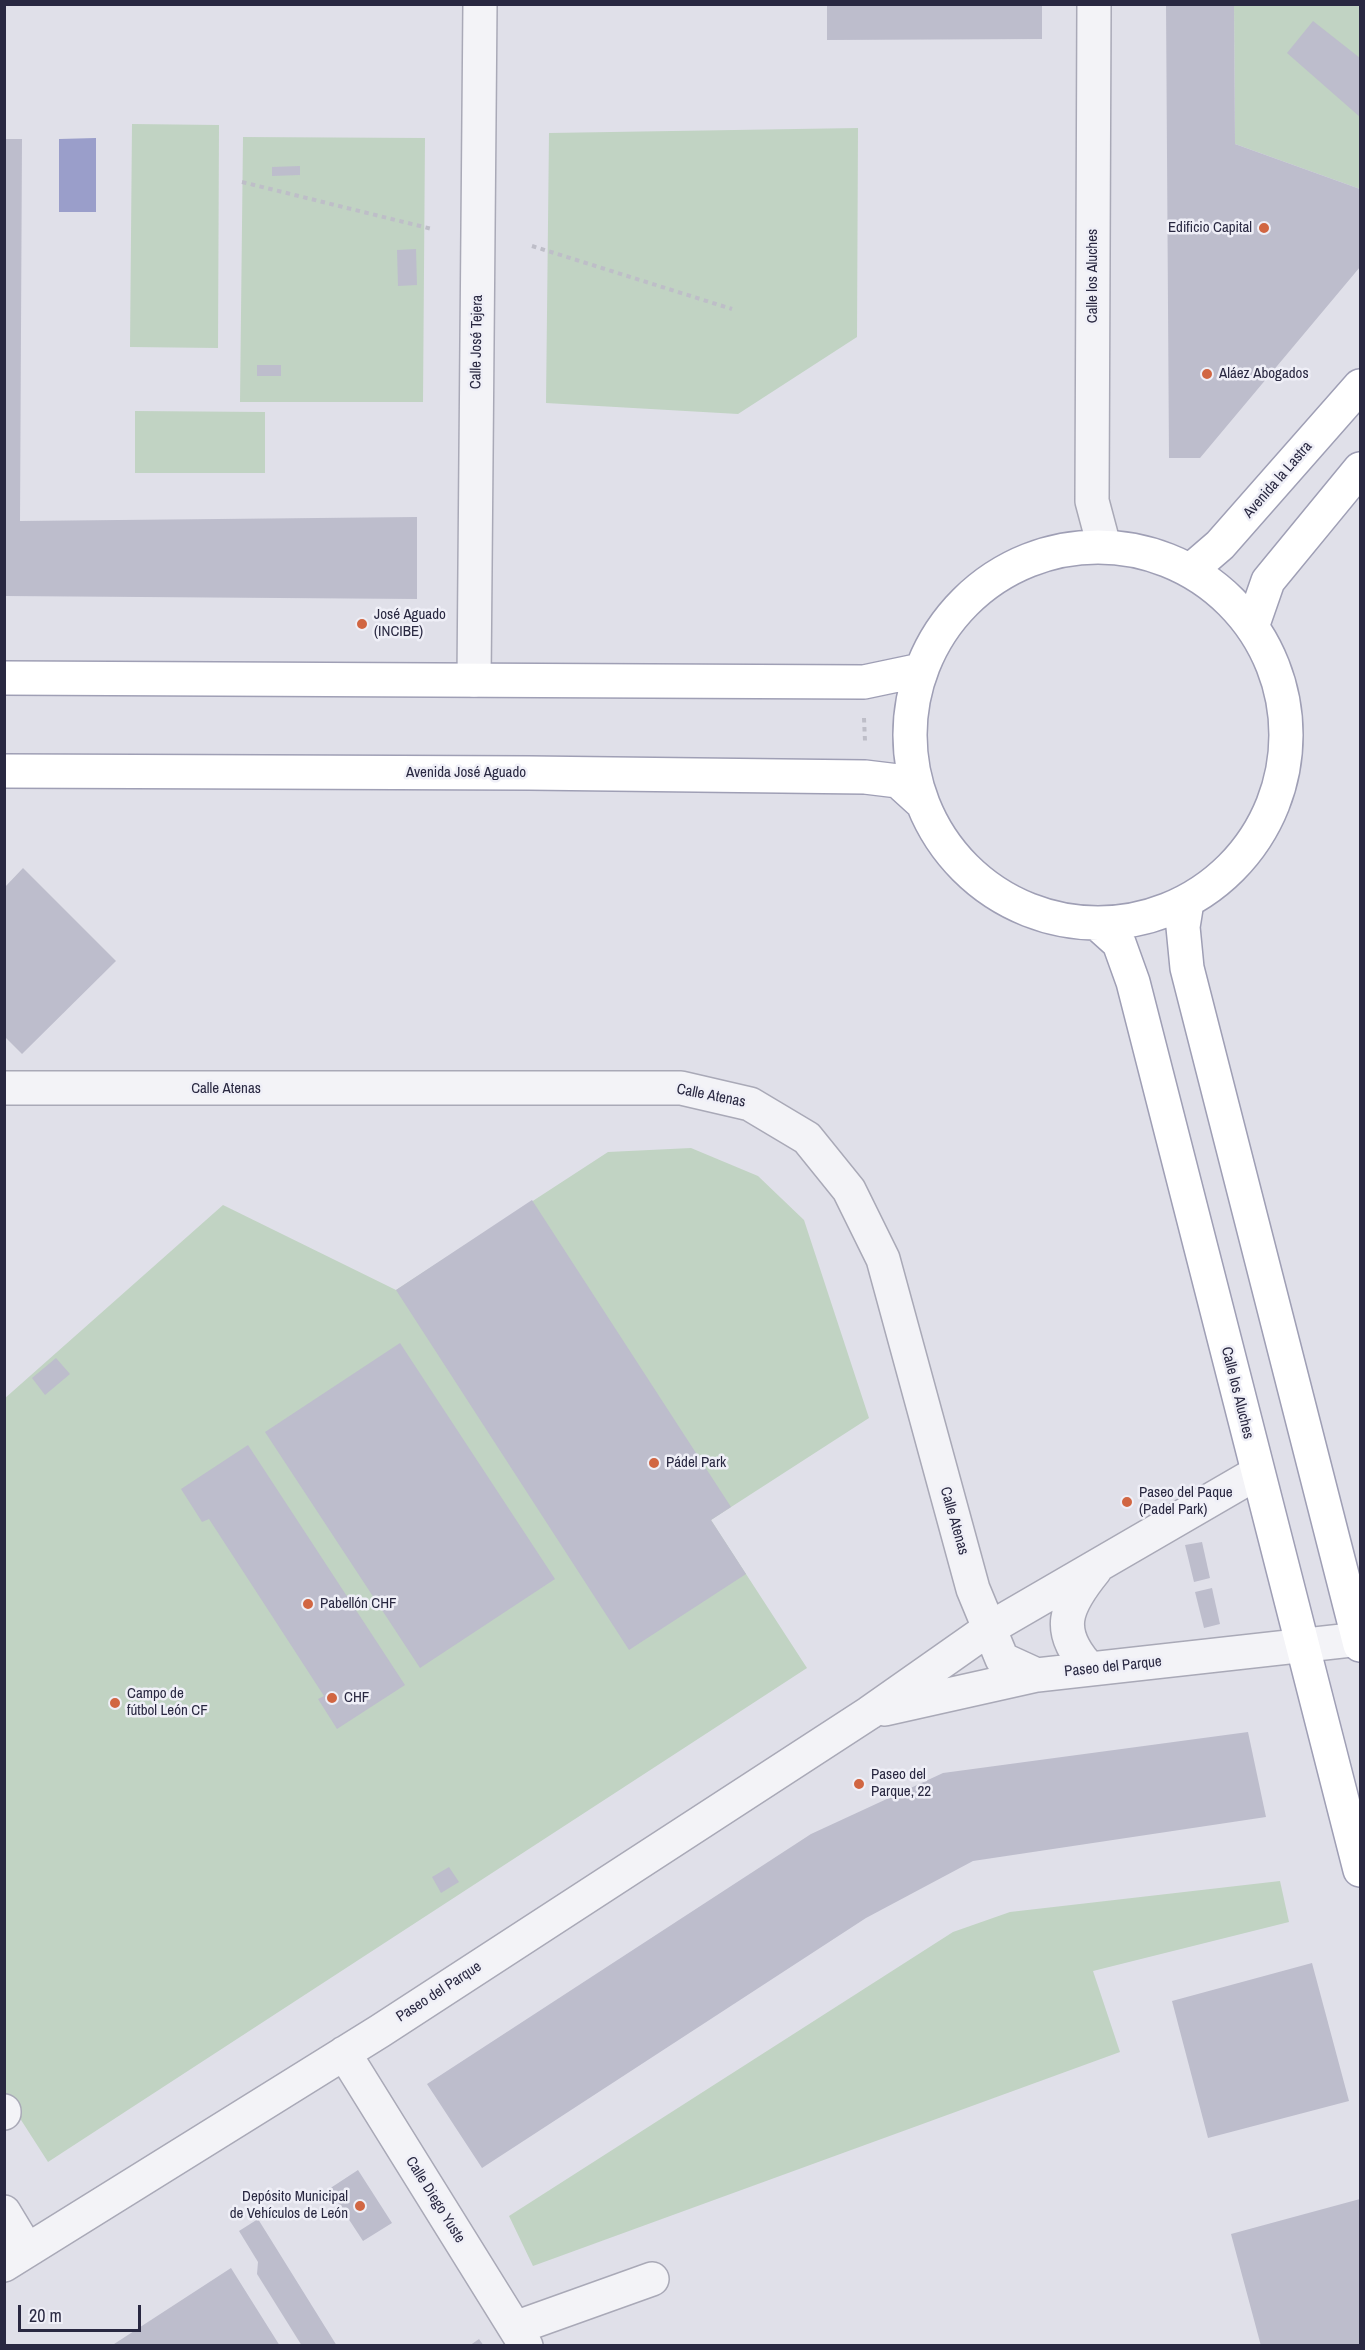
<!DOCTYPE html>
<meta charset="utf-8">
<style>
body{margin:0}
#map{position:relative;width:1365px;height:2350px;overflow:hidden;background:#e0e0e9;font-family:"Archivo Narrow",sans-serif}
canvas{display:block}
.frame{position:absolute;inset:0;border:6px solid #292841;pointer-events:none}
.scale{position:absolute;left:18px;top:2305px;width:123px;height:27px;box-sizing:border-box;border:3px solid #292841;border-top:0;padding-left:8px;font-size:18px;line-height:21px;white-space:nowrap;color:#292841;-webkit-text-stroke:4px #efeff7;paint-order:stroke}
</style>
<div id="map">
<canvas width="1365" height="2350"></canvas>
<div class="frame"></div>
<div class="scale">20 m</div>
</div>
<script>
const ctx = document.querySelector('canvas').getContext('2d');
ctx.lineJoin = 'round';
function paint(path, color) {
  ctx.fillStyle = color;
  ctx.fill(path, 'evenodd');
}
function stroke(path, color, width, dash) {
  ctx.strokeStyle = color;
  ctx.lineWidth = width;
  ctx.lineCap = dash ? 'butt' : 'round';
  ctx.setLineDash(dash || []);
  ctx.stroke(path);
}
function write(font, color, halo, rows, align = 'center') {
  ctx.font = font + ' "Archivo Narrow",sans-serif';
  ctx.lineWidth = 5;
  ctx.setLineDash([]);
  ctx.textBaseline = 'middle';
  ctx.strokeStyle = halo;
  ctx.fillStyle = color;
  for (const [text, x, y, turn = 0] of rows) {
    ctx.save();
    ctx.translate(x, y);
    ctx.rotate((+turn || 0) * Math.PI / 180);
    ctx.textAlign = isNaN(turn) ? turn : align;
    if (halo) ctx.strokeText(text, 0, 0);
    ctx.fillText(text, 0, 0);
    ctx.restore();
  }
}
paint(new Path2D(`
 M1234,5h126v184l-125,-45z
 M132,124l87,1 -1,223 -88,-1z
 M858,128l-1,209 -119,77 -192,-11 3,-270z
 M243,137l182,1 -2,264h-183z
 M135,411l130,1v61h-130z
 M691,1148l67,28 46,44 65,198 -158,102 96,148 -759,494 -43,-67 -1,-696 219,-194 173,85 212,-138z
 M1280,1881l9,41 -196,49 27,81 -587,214 -24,-50 444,-284 57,-20z`), '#c1d3c3');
paint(new Path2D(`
 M96,138v74h-37v-73z`), '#9a9eca');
paint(new Path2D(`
 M827,4h215v35l-215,1z
 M1166,4h68l1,140 125,45v78l-160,191h-31z
 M1313,21l47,37v59l-73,-64z
 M4,139h18l-2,382 397,-4v82l-413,-3z
 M300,166v9l-28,1v-9z
 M416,249l1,36 -19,1 -1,-36z
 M257,365h24v11h-24z
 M23,868l93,93 -94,93 -17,-17v-150z
 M532,1200l199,307 -20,13 35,54 -117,76 -233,-360z
 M400,1343l155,236 -135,89 -155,-236z
 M56,1358l14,16 -25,21 -13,-17z
 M248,1445l157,240 -68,44 -19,-30 6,-3 -115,-177 -7,3 -21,-33z
 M1202,1542l8,36 -16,4 -9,-37z
 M1212,1588l8,36 -16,4 -9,-36z
 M1248,1732l18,85 -293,44 -107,57 -384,250 -55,-84 384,-250 132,-61z
 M449,1867l10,15 -18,11 -9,-16z
 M1312,1963l37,138 -141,37 -36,-137z
 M358,2170l34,53 -29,18 -34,-52z
 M1360,2199v147h-99l-30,-112z
 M258,2219l79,127h-35l-45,-72 1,-12 -19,-31z
 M231,2268l49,78h-169z
 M479,2339l5,7h-15z`), '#bdbdcc');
const minor = new Path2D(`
 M1094,4l-2,497 12,45
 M474,680l6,-676
 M4,1088h677l69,16 57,34 42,52 34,69 90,330 29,70 35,16
 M1090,1669c-36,-38 -25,-62 5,-99
 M885,1709l152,-34 323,-36
 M344,2053l182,293
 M4,2111v2
 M4,2212l23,38
 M4,2265l376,-234 489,-318 121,-85 267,-155
 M515,2328l137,-49`);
const major = new Path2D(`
 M910 735a188 188 0 1 1 376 0a188 188 0 1 1-376 0Z
 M1191,570l29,-25 140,-159
 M1252,627l16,-46 92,-112
 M4,678l860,4 57,-12
 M4,771l525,2 336,4 33,4 22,20
 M1187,902l-4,25 4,41 173,677
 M1099,925l20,18 14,39 227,888`);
stroke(minor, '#a9a9b7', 36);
stroke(major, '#9f9fb5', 36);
stroke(new Path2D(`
 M242,182l190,47
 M532,246l200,63
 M864,718l1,23`), '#bebec8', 4, [4.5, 4.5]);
stroke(minor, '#f3f3f7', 33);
stroke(major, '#fff', 33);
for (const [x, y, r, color] of [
 [1264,228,6,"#d16642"],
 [1207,374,6,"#d16642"],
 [362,624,6,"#d16642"],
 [654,1463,6,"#d16642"],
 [1127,1502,6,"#d16642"],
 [308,1604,6,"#d16642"],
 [332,1698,6,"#d16642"],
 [115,1703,6,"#d16642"],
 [859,1784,6,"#d16642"],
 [360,2206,6,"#d16642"]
]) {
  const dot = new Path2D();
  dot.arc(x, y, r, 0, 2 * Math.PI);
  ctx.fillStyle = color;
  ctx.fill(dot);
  stroke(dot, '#efeff7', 2);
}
write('15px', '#292841', '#efeff7', [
 ["Edificio Capital",1252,228,"right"],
 ["Aláez Abogados",1219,374],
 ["José Aguado",374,615],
 ["(INCIBE)",374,632],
 ["Pádel Park",666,1463],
 ["Paseo del Paque",1139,1493],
 ["(Padel Park)",1139,1510],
 ["Pabellón CHF",320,1604],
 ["Campo de",127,1694],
 ["fútbol León CF",127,1711],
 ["CHF",344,1698],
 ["Paseo del",871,1775],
 ["Parque, 22",871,1792],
 ["Depósito Municipal",348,2197,"right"],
 ["de Vehículos de León",348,2214,"right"]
], 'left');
write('15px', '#292841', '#efeff7', [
 ["Calle los Aluches",1093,276,-90],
 ["Calle José Tejera",477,342,-89],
 ["Avenida la Lastra",1278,480,-49],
 ["Avenida José Aguado",466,773],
 ["Calle Atenas",226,1089],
 ["Calle Atenas",711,1096,11],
 ["Calle los Aluches",1237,1393,76],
 ["Calle Atenas",954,1521,74],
 ["Paseo del Parque",1113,1667,-6],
 ["Paseo del Parque",439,1992,-33],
 ["Calle Diego Yuste",435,2200,58]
]);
</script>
